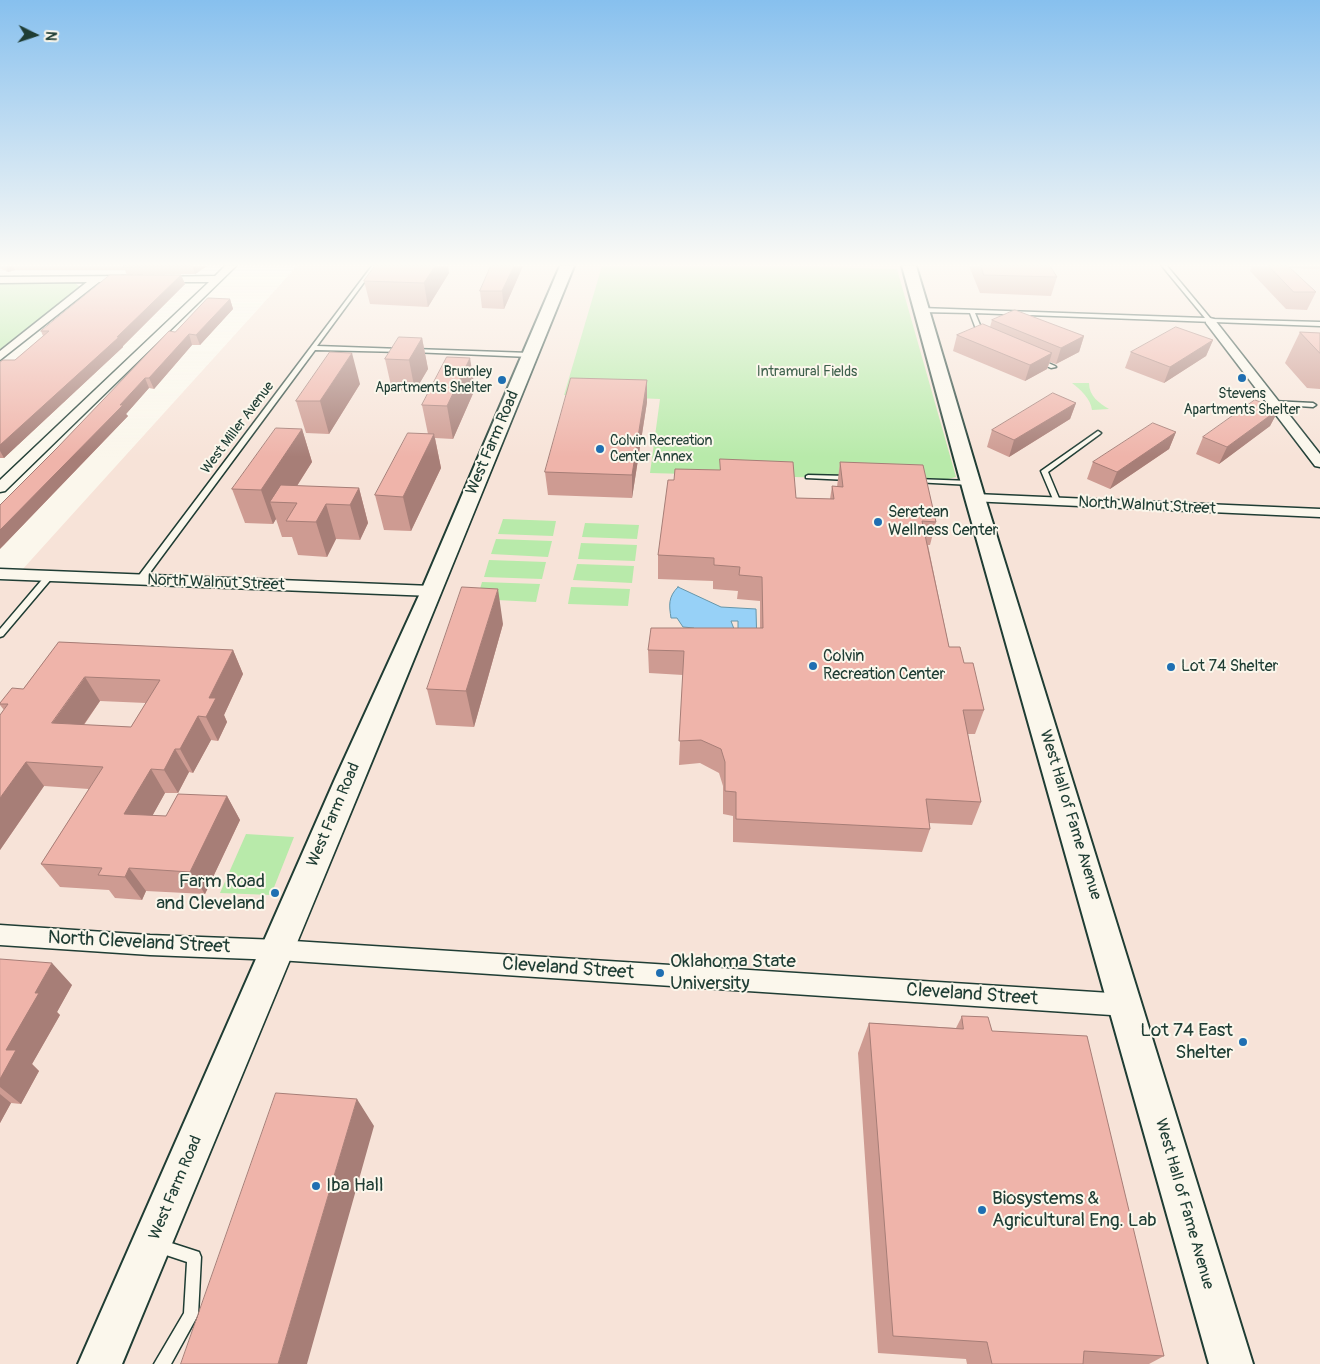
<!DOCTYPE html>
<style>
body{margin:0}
#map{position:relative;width:1320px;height:1364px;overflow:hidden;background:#fbf7ec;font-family:Pangolin,sans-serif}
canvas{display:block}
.north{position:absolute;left:10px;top:10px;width:50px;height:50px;-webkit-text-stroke:4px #fbf7ec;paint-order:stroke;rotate:94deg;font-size:14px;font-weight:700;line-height:20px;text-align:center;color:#1f3d34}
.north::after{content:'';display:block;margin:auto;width:18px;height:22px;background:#1f3d34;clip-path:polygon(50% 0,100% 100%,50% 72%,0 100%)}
</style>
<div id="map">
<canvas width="1320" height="1364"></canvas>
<div class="north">N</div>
</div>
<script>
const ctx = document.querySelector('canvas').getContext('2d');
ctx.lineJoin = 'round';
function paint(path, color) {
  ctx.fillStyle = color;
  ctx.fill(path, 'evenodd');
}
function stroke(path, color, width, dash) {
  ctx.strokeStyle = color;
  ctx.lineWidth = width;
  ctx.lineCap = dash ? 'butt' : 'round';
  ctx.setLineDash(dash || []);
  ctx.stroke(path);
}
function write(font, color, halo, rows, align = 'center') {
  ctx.font = font + ' Pangolin,sans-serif';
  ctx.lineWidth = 4;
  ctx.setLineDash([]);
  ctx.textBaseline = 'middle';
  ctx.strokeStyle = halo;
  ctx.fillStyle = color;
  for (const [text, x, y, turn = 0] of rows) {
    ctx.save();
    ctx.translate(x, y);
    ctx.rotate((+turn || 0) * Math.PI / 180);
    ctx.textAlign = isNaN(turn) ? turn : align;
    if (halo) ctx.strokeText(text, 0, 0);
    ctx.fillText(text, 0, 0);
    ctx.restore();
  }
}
paint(new Path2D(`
 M297,266h1023v1098h-1320v-783h12z`), '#f7e3d8');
paint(new Path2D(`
 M602,266h191l104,3 59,208 -16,4 -290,-8 10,-74 -96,-4z
 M73,281l7,6 -80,62v-65z
 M1072,383h17c0,13 10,20 20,26l-17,1c-1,-11 -12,-21 -20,-27z
 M503,519l53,2 -3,15 -55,-2z
 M585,523l54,2 -2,14 -55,-2z
 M496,539l56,2 -4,16 -57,-3z
 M581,543l56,2 -2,16 -57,-2z
 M489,560l57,2 -4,17 -58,-2z
 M577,564l57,2 -2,17 -59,-3z
 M482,582l58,2 -4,18 -59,-3z
 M571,587l59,2 -2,17 -60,-2z
 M246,834l48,3 -23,58 -51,-2z`), '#b8eaaa');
const water = new Path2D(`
 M678,587l43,20 35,2 1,40 -19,-1v-27h-7l3,8 -36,3 -4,-4 -11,-1 -6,-9h-6c-2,-13 -3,-21 7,-31z`);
paint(water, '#97d1f7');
stroke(water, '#6796a9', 1);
const lane = new Path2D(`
 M372,266h4l-59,80 84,3 3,2 -1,1 -88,-2 -172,232h-6l-1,-2 1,-2z
 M1162,266h5l44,53 109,3v4l-345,-13 10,24 -3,2 -3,-2 -9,-24 -49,-1 -3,-2 3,-2 284,10z
 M414,349l116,4 3,2 -3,2 -118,-5 -1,-1z
 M1037,358l18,8 1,1 -5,1 -16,-7 -1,-1z
 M1272,401l41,2 3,2 -3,2 -43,-3v-2z
 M1098,431l3,2 -1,1 -52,38 13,31 -2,1h-4l-14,-33z
 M808,475l40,1 3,2 -3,2 -42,-2v-2z
 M916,479l55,2 3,2 -3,2 -57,-3v-2z
 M46,575h3l4,2 -50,59 -3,1v-8z
 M159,1239l40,13 2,5 -3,58 -27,49h-17l30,-51 3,-51 -33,-11 -2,-5 2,-5z`);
const street = new Path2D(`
 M225,266h11l-231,225 -5,1v-12l209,-198h-49l-5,-3 1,-2 59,-1z
 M129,276l5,3 -1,2 -34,1 -99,78v-9l87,-69 -87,1v-6z
 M1210,318l4,1 106,135v13l-5,-1 -109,-143v-4z
 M975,494l345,15v8l-350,-16 -2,-3z
 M0,569l432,17 6,1 2,4 -2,4 -6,1 -432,-17z
 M0,925l150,10 128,5 848,54 8,3 4,8 -4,8 -8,3 -848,-56 -128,-5 -150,-10z`);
const secondary = new Path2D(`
 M560,266h14c-148,367 -300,733 -452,1098h-44l257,-585 86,-188z
 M902,266h14l69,232 268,866h-44l-244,-866z`);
stroke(lane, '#1f3d34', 3);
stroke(street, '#1f3d34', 3);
stroke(secondary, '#1f3d34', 4);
paint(lane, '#fbf7ec');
paint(street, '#fbf7ec');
paint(secondary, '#fbf7ec');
paint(new Path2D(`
 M0,266h207l-12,8 -68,1 -2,-5h-110l-7,2 -8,-4z
 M523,266l-19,43 -22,-1 -2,-17z
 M969,266h81l7,11 -6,19 -71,-3z
 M1246,266h74v3l-30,-1 26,24 -9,18 -21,-1 -36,-38 2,-4z
 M449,273l-21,34 -58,-3 -6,-23z
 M181,275l4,9 -62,62v1l-119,111h-4v-96l15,-2 28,-24 -2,-5z
 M230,299l3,10 -33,36h-8l-38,44 -5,-1 -23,26 2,2 -128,133 175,-217z
 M992,320l92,16 -5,16 -23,12 -6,-2 -3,7 -22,12 -72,-30 4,-16 33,-8z
 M1300,332l20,1v56l-13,-1 -22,-25z
 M422,338l6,31 -13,22 -23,-1 -7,-31z
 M1213,340l-7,16 -42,27 -39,-15 6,-16z
 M647,380v22l-15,96 -84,-3 -3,-23z
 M360,384l-31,50 -23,-1 -10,-32z
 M475,389l-22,50 -18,-1 6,30 -30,63 -27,-1 -9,-35 53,-61 -6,-29z
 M1076,403l-6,16 -61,38 -22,-10 5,-17z
 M1279,409l-9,17 -51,38 -23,-10 7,-17z
 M302,429l10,33 -15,24 62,2 9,35 -8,17 -24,-1 -9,18 -29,-2 -6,-18h-10l-6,-18 -3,5 -28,-1 -13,-34z
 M1176,432l-7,17 -59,40 -23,-10 6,-17z
 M840,462l96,60 -6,23h-2l21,102 15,16 20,47 -9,24h-7l13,68 -9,23 -43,-2 1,6 -8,23 -189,-10v-26l-10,-2v-28l-4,-13 -19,-10 -21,2 4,-90 -34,-2 -1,-23 112,-22v-27l-23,-2 1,-8 -25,-2v-8l-55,-2v-24l138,-57 34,1 2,-13 5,1z
 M503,624l-29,103 -38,-2 -9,-36z
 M59,642l174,8 10,24 -19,41 3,7 -9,19 -7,-1 -18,33 -4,-1 -11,21h-13l-13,23h14l61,-20 13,24 -35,74 -59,-3 -4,9 -27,-2 -6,-8 -49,-3 -19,-23 48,-75 -45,-3 -44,64 4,-140 -4,-5v-2l23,-14zM100,701l46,2 -15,24 -47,-2z
 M0,959l72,26 -15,27 3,3 -28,49 7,7 -18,33 -10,-1 -11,20z
 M962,1016l30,15 172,325 -15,8h-182l-1,-5 -88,-6 -20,-300 11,-30 87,5z`), '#ce9b92');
paint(new Path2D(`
 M6,266h7l2,4 -7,2z
 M193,266h14l-12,8z
 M435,266h13l1,7 -21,34 -4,-24z
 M514,266h9l-19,43 -2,-18z
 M181,275l4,9 -62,62v1l-119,111 -4,-7v-6l117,-108z
 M230,299l3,10 -33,36 -4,-10z
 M189,334l3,11 -38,44 -5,-11z
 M1084,336l-5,16 -23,12 5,-16z
 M422,338l6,31 -13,22 -6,-31z
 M1213,340l-7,16 -42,27 6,-16z
 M352,353l8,31 -31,50 -9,-33z
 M1052,353l-5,16 -22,12 5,-16z
 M470,358l5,31 -22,50 -6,-33z
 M145,378l4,10 -23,26 2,2 -128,133v-19l120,-125z
 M647,380v22l-15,96v-23z
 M1076,403l-6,16 -61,38 5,-17z
 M1279,409l-9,17 -51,38 8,-17z
 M302,429l10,33 -26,41 -16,-1 6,17 -3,5 -12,-34z
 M1176,432l-7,17 -59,40 7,-17z
 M434,434l7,34 -30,63 -8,-34z
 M359,488l9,35 -8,17 -10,-35z
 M326,504l10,35 -9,18 -11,-35z
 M498,589l5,35 -29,103 -8,-36z
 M233,650l10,24 -19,41 3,7 -9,19 -12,-24 3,-19z
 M85,677l15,24 -32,46 -16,-24z
 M198,716l13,24 -18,33 -13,-24z
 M175,749l14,23 -11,21 -14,-23z
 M26,762l18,24 -44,64v-52z
 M151,769l14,24 -25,45 -16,-24z
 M227,796l13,24 -35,74 -15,-22z
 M129,868l17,23 -4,9 -17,-23z
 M52,963l20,22 -15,27 3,3 -28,49 7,7 -18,33 -21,-17v-8l6,-29 29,-57z
 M0,1094l11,9 -11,20z
 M357,1099l17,27 -67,238h-29z`), '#a77e77');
const building = new Path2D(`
 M124,266h69l-70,1z
 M375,266h60l-11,17 -60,-2z
 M491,266h23l-12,25h-22z
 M981,266h69l7,11 -73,-2z
 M1269,266h19l28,26h-22z
 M110,275h71l-64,62h2l-119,108v-83l3,-2h12l34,-29h-8z
 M208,298l22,1 -34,36 -7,-1 -40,44h-4l-25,27h3l-123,125v-25l57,-57 112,-117 6,1z
 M1015,310l69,26 -23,12 -69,-28z
 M983,324l69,29 -22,12 -73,-30z
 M1176,327l37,13 -43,27 -39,-15z
 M1300,332l20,1v20z
 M399,337l23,1 -13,22 -24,-1z
 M330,352l22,1 -32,48h-24z
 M447,357l23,1 -23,48 -25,-1z
 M571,378l76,2 -15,95 -87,-3z
 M1053,393l23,10 -62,37 -22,-10z
 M1255,400l24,9 -52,38 -24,-10z
 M1153,423l23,9 -59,40 -24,-10z
 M276,428l26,1 -41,61 -29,-1z
 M408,433l26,1 -31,63 -28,-2z
 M720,459l73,3 3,36 38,1 -2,-13 11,1 -3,-25 83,3 13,57 -14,-1 27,126h11l4,16h9l11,47h-21l18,92 -55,-3 4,30 -194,-10v-27l-11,-1v-29l-4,-13 -20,-9 -22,1 5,-90 -36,-1 3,-22h112l-1,-51 -23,-2 1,-8 -26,-2v-7l-56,-3 10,-75h6l1,-11 45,1z
 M281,485l78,3 -9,17 -24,-1 -10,18 -30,-1 11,-18 -27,-1z
 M462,587l36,2 -32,102 -39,-2z
 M59,642l174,8 -24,48h7l-10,19 -8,-1 -18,33h-5l-11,21 -13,-1 -27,45 42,2 12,-22 49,2 -37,76 -61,-4 -4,9 -27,-2 4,-7 -61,-4 62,-97 -77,-5 -26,36v-83l8,-11h-8v-1l12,-15 11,1zM85,677l75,3 -29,47 -79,-4z
 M0,959l52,4 -17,30h4l-33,57h10l-16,29z
 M962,1016l26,1 4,14 95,5 77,320 -80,-5 -1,13h-91l-5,-22 -94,-6 -24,-313 94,6z
 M276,1093l81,6 -79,265h-97z`);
paint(building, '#efb4aa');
stroke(building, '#a77e77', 1);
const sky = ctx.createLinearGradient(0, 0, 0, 457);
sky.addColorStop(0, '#87c0ee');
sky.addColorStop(0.58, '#fdfbf6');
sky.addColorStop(1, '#fdfbf600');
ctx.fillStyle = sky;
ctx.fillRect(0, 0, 1320, 457);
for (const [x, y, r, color] of [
 [1242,378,5,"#1f6fb2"],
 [502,380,5,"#1f6fb2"],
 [600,449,5,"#1f6fb2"],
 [878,522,5,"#1f6fb2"],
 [813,666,5,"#1f6fb2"],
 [1171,667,5,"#1f6fb2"],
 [275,893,5,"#1f6fb2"],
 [660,973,5,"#1f6fb2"],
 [1243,1042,5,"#1f6fb2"],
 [316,1186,5,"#1f6fb2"],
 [982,1210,5,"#1f6fb2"]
]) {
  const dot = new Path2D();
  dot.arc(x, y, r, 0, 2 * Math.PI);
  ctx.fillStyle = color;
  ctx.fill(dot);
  stroke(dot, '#fbf7ec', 2);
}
write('14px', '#1f3d34', '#fbf7ec', [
 ["Brumley",492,372],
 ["Apartments Shelter",492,388],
 ["Stevens",1242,394,"center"],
 ["Apartments Shelter",1242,410,"center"],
 ["Colvin Recreation",610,441,"left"],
 ["Center Annex",610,457,"left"]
], 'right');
write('14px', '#3e604c', '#fbf7ec', [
 ["Intramural Fields",807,372]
]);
write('14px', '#1f3d34', '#fbf7ec', [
 ["West Miller Avenue",238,428,-53]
]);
write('16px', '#1f3d34', '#fbf7ec', [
 ["West Farm Road",493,443,-67],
 ["North Walnut Street",1147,506,3],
 ["North Walnut Street",216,583,2],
 ["West Farm Road",334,815,-67],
 ["West Hall of Fame Avenue",1070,815,73],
 ["West Farm Road",176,1188,-67],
 ["West Hall of Fame Avenue",1184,1204,74]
]);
write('16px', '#1f3d34', '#fbf7ec', [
 ["Seretean",888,513],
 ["Wellness Center",888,531],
 ["Colvin",823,657],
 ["Recreation Center",823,675],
 ["Lot 74 Shelter",1181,667]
], 'left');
write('19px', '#1f3d34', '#fbf7ec', [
 ["Farm Road",265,882,"right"],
 ["and Cleveland",265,904,"right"],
 ["Oklahoma State",670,962],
 ["University",670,984],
 ["Lot 74 East",1233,1031,"right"],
 ["Shelter",1233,1053,"right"],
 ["Iba Hall",326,1186],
 ["Biosystems &",992,1199],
 ["Agricultural Eng. Lab",992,1221]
], 'left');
write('19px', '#1f3d34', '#fbf7ec', [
 ["North Cleveland Street",139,943,3],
 ["Cleveland Street",568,969,4],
 ["Cleveland Street",972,995,4]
]);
</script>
